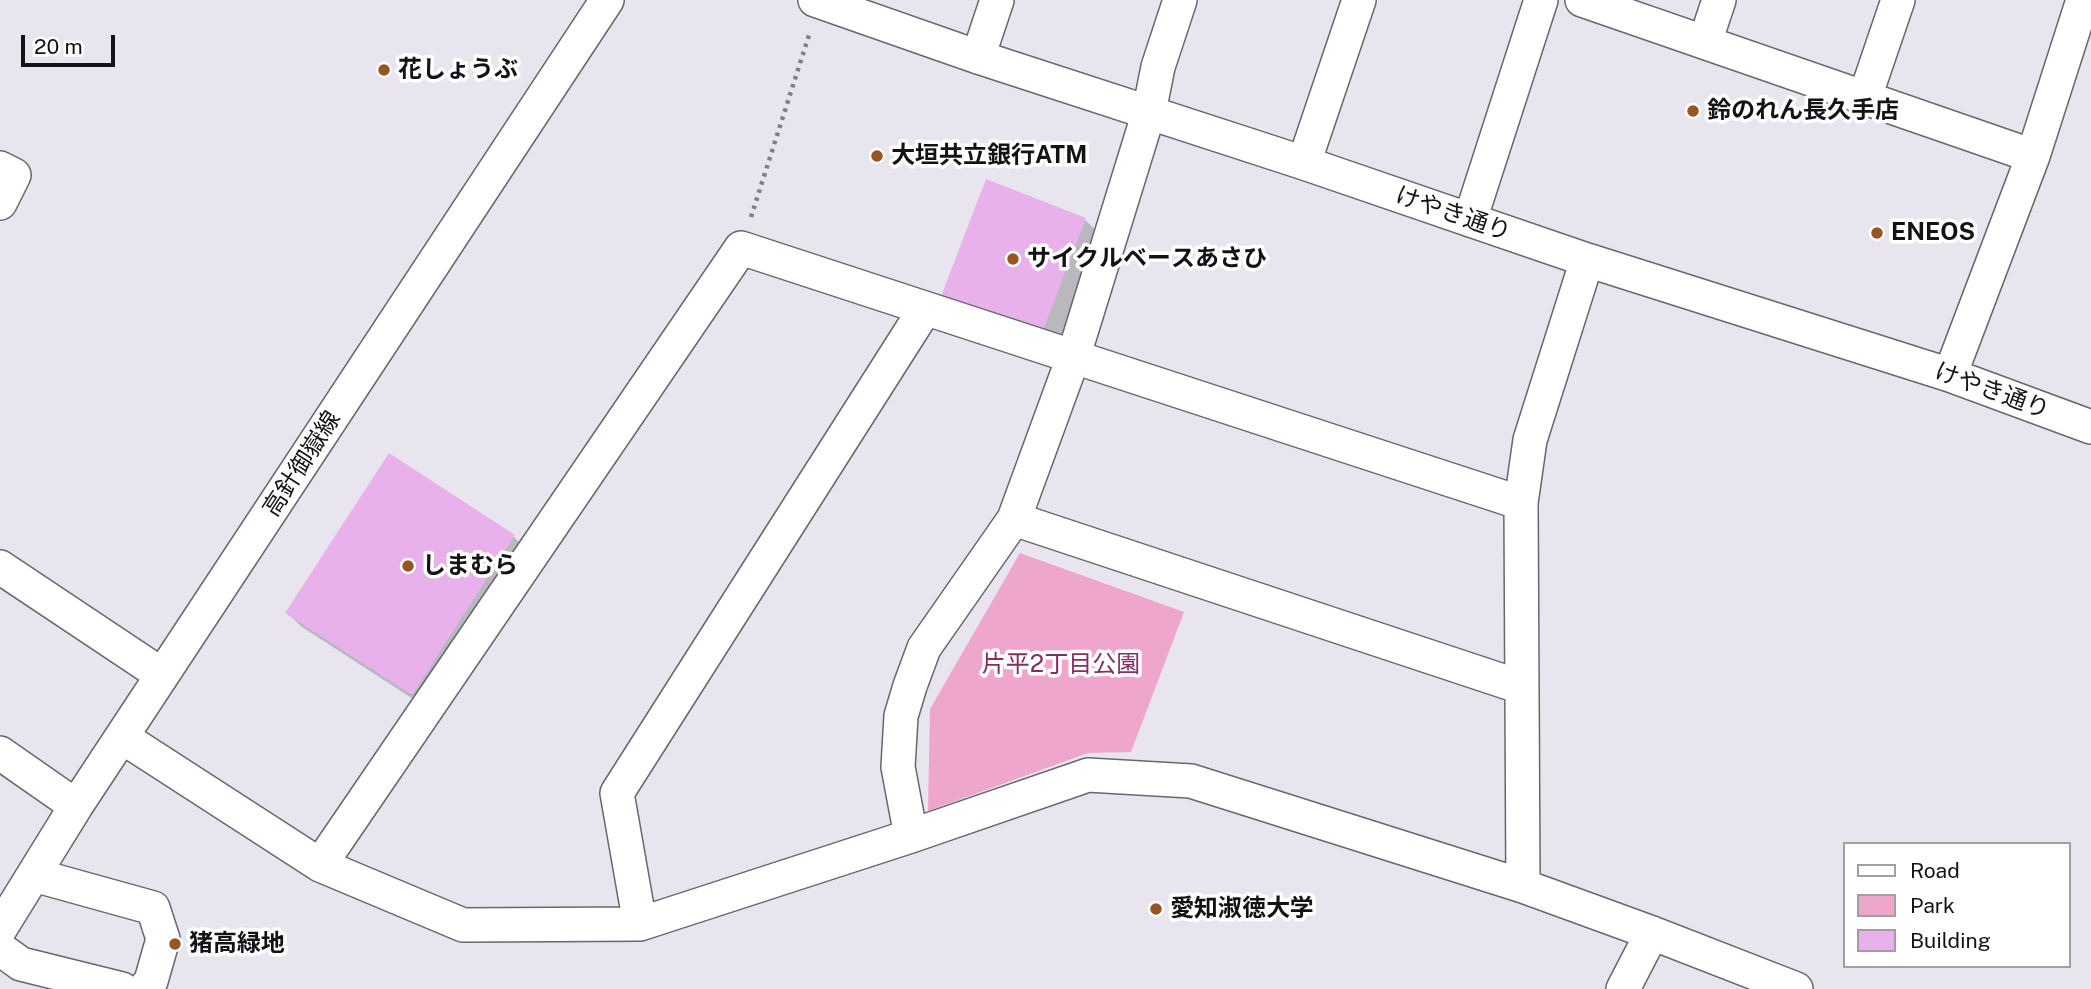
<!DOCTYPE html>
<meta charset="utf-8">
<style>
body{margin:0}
#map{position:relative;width:2091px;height:989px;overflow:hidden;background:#e9e5ef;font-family:"Public Sans",sans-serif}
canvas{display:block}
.legend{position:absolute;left:1843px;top:842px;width:228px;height:126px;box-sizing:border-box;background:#fff;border:2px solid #a1a0a1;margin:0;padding:9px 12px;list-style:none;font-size:21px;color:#131215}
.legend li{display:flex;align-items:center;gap:14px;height:35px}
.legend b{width:35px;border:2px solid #a1a0a1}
.scale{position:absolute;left:21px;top:35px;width:94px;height:32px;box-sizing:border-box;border:4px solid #131215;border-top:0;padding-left:9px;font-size:21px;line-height:24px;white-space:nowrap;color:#131215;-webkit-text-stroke:5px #fff;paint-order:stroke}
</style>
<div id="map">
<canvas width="2091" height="989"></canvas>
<ul class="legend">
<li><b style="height:9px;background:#fff"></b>Road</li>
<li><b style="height:19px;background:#eea6cc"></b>Park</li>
<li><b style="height:19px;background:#e8b1ec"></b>Building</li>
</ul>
<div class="scale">20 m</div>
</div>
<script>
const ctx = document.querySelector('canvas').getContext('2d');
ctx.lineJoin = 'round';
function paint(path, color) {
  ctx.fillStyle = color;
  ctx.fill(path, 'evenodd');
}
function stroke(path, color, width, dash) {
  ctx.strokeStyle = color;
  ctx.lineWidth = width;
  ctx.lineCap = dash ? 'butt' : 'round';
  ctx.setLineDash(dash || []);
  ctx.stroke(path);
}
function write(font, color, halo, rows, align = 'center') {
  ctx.font = font + ' "Public Sans","Noto Sans JP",sans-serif';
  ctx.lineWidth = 7;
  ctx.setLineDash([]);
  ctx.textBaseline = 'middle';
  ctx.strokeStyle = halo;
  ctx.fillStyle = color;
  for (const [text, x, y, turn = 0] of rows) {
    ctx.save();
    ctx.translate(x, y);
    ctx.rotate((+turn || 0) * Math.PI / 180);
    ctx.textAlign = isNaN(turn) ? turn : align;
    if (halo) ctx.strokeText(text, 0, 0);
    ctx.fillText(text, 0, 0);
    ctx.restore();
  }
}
paint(new Path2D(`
 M1020,553l164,59 -53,140 -43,1 -160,58 2,-102z`), '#eea6cc');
paint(new Path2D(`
 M1085,220l15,14 -45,118 -98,-39z
 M514,537l14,14 -101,157 -125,-81 -15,-14z`), '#0003');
paint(new Path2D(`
 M986,179l100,39 -46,120 -100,-39z
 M389,453l126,82 -103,160 -127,-82z`), '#e8b1ec');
const minor = new Path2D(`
 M815,0l163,57 326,106 283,97 363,115 141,52
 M1582,0l451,156 50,-156
 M1705,42l14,-42
 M978,57l19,-57
 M1865,97l33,-97
 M1304,163l55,-163
 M0,168l14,7 -14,28
 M1470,220l71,-220
 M1950,375l83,-219
 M1014,519l507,168
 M0,567l162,108
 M122,737l198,128 143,60 177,-1 271,-88 177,-61 103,6 332,105 129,47 144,56
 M0,753l76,53
 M911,836l-13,-69 3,-51 9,-30 14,-38 90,-129 59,-161 76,-246 9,-45 22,-67
 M320,865l421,-617 780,255
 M34,875l119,33 10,31 -12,42 -7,8
 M1523,886l-2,-383 9,-63 57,-180
 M640,924l-23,-131 308,-484
 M0,929l76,-123 531,-806
 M0,949l21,15 101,25
 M1623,989l29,-56`);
stroke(minor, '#69666e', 36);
stroke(new Path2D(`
 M751,217l59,-185`), '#817e85', 4.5, [3.5, 5]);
stroke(minor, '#fff', 33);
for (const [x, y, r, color] of [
 [384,70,7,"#975523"],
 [1693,111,7,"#975523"],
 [877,156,7,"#975523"],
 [1877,233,7,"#975523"],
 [1013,259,7,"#975523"],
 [408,566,7,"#975523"],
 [1156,909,7,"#975523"],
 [175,944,7,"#975523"]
]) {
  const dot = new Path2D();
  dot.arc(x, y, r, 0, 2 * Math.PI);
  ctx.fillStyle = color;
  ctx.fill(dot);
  stroke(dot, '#fff', 2.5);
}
write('bold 24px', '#131215', '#fff', [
 ["花しょうぶ",398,70],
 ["鈴のれん長久手店",1707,111],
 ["大垣共立銀行ATM",891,156],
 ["ENEOS",1891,233],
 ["サイクルベースあさひ",1027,259],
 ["しまむら",422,566],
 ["愛知淑徳大学",1170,909],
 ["猪高緑地",189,944]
], 'left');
write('24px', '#131215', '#fff', [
 ["けやき通り",1453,214,19],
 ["けやき通り",1992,391,20],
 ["高針御嶽線",302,464,-57]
]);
write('24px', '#832f62', '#fff', [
 ["片平2丁目公園",1061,665]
]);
</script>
